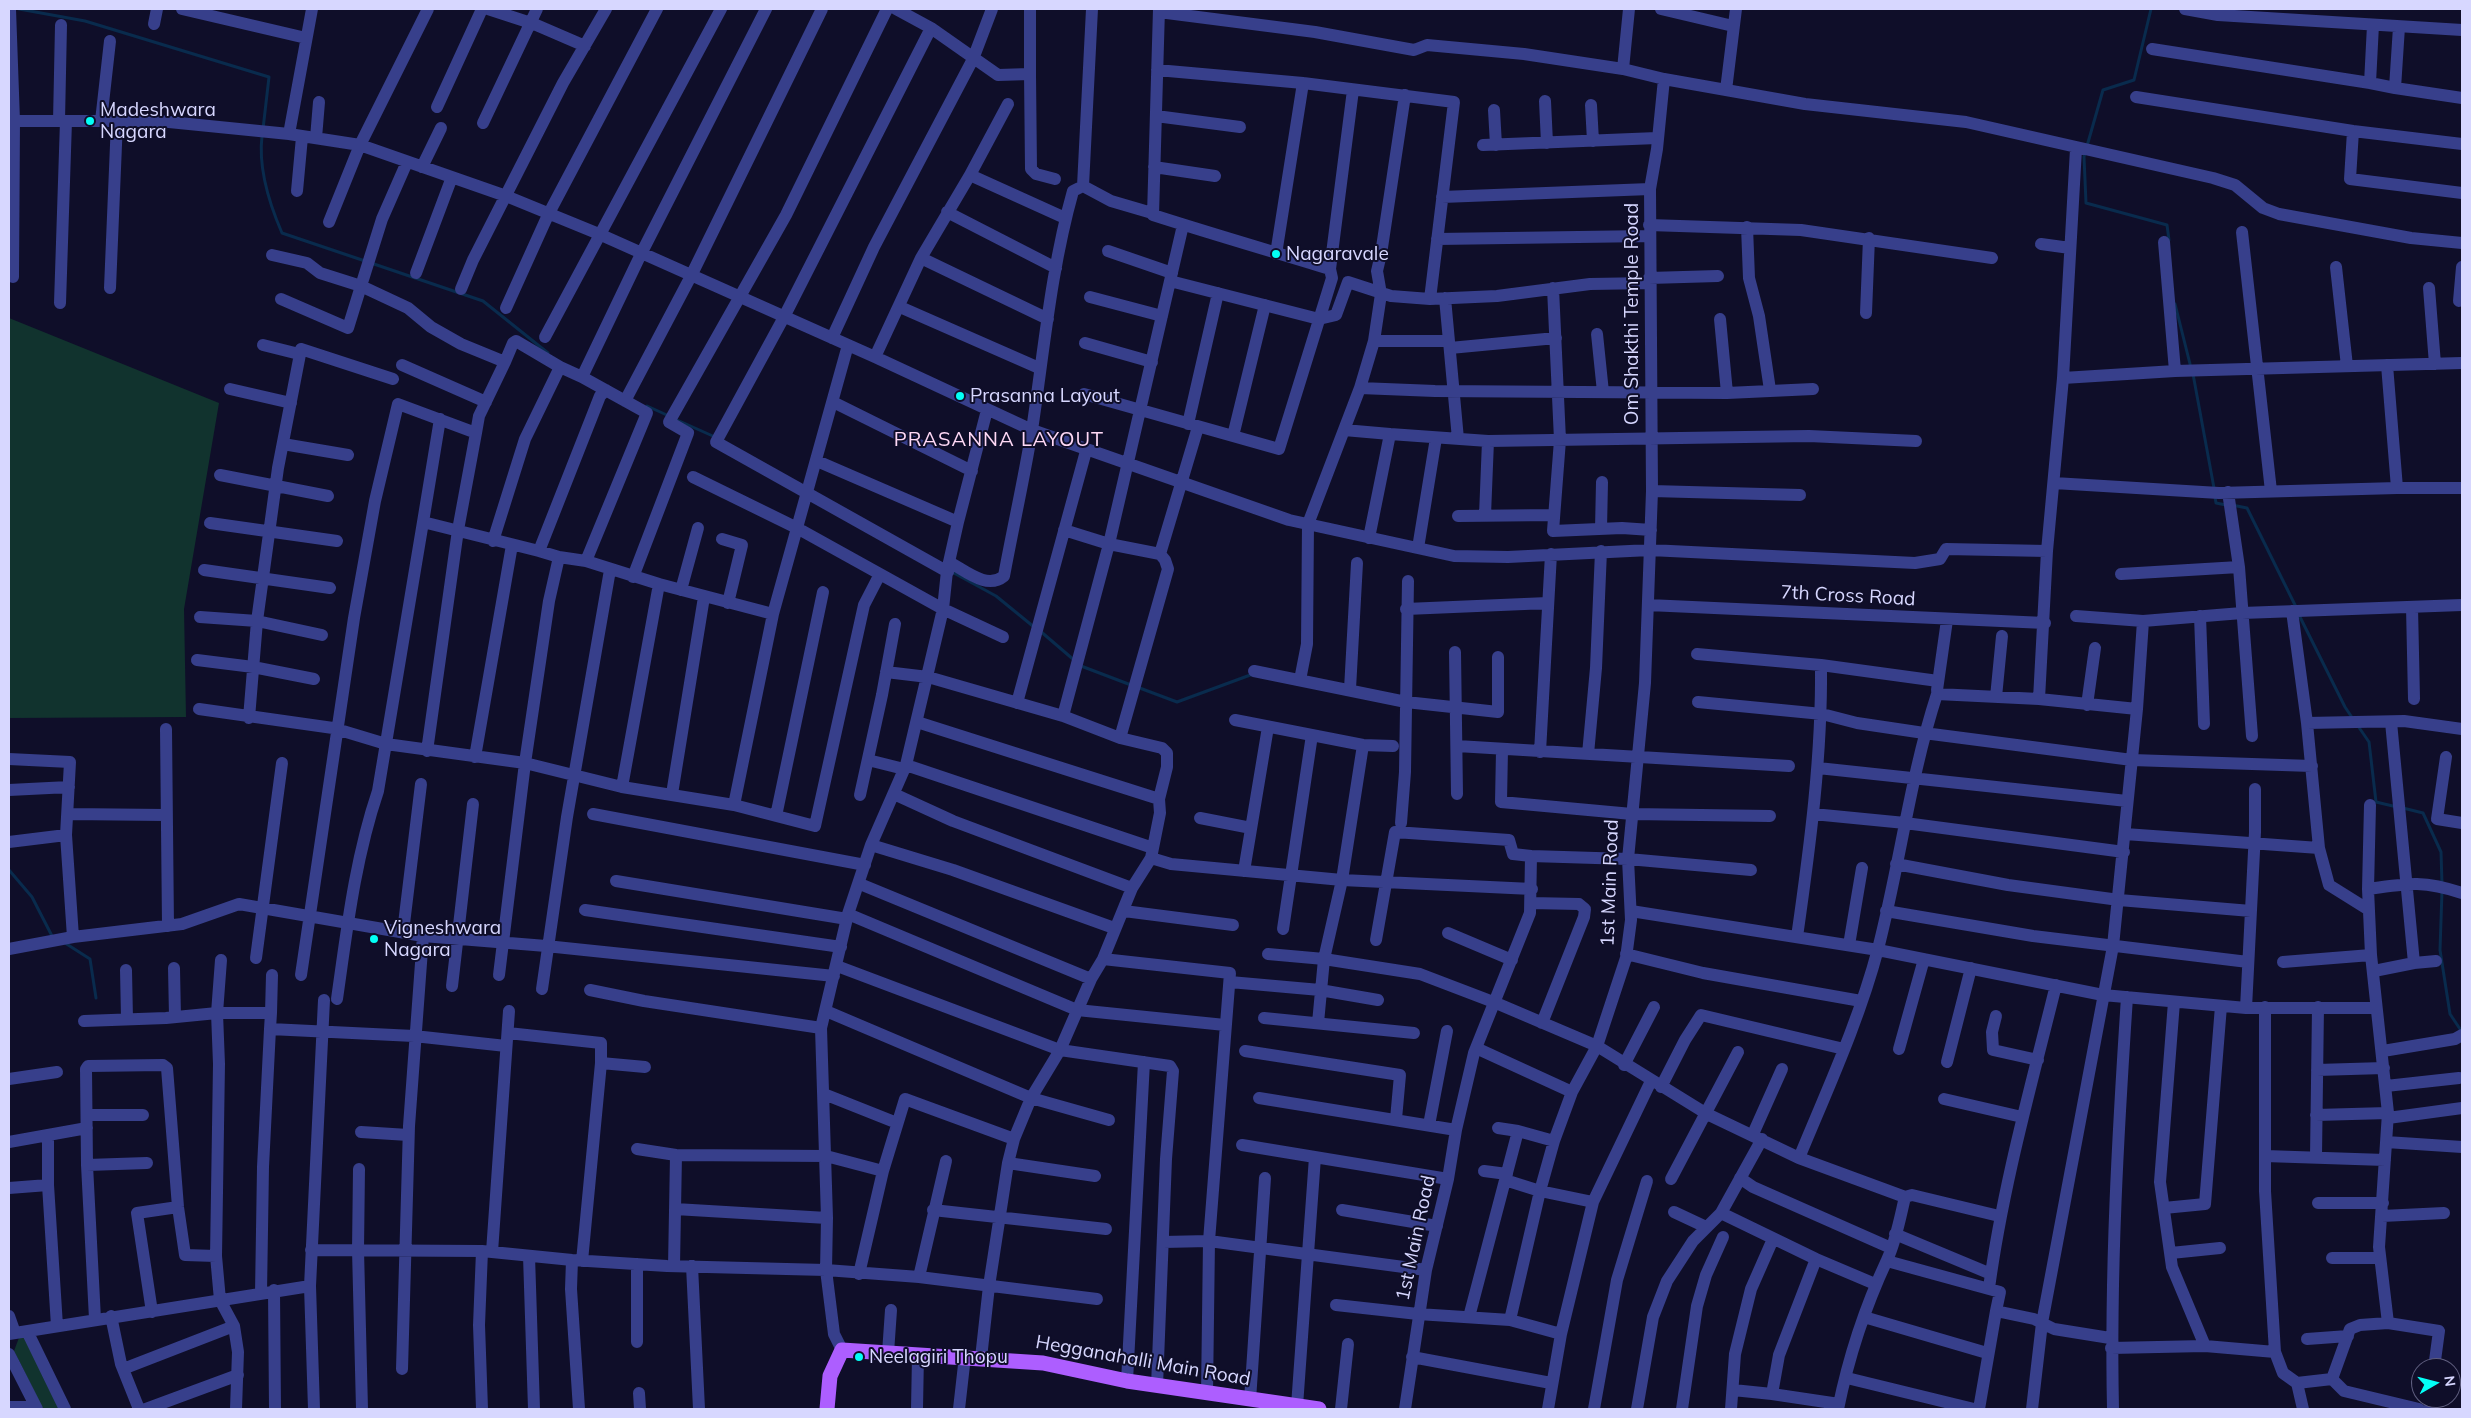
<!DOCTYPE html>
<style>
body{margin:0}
#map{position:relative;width:2471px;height:1418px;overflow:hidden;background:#0f0e29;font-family:Mulish,sans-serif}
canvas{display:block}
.frame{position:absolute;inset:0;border:10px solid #d7d7ff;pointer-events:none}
.north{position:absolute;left:2411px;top:1358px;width:50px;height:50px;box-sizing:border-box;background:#0f0e29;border:1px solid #5f5e7f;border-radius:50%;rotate:82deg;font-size:14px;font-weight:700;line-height:20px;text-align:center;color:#d7d7ff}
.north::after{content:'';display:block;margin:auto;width:18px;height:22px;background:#03fff6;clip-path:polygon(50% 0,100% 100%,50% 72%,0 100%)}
</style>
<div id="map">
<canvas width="2471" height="1418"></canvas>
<div class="frame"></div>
<div class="north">N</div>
</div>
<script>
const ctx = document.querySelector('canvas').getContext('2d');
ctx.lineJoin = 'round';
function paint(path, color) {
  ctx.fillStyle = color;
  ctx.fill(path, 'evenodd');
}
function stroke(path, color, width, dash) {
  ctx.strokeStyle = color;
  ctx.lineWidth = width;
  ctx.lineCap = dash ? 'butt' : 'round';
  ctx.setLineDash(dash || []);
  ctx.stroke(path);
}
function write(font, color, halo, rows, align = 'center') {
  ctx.font = font + ' Mulish,sans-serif';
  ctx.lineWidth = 4;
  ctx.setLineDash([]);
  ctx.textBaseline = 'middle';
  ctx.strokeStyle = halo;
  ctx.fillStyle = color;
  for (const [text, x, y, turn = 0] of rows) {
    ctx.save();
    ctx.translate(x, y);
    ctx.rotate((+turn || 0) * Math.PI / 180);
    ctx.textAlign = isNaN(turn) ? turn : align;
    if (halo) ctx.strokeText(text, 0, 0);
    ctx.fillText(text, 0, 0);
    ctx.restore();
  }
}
paint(new Path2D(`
 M9,318l210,85 -35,206 2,108 -177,1z
 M26,1334l37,75h-20l-29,-58 6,-16z`), '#11332e');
stroke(new Path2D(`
 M19,9l66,12 184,56 -6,52
 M262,136c-4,33 7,67 20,97l83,28
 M2087,146l16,-56 31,-10 17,-71
 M2085,152l-1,5 2,46 81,22 2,15
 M371,263l112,38 65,52
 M2175,304l16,64
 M2193,374l21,114
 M647,406l22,10
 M677,420l38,17
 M2215,497l1,6 10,2
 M2232,505l15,3 49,99
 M952,572l44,24 38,31
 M2299,615l46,92 8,12
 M1039,630l35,30
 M1081,666l50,19
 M1137,687l40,15 76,-28
 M2358,726l11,16 7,60 21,5
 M2403,808l20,5 18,39 1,32
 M9,870l23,27 20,39
 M2442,891l-2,59 10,64 12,18
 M65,943l25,16 6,39`), '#092b4d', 3);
stroke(new Path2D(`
 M10,9l4,112 -1,156
 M182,9l124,29
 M488,9l46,15 51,22
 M896,9l35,19 67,47 32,-1v-65
 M1159,9l-6,206c59,19 118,36 177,54l23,-179
 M1661,9l72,17
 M2185,9l33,6 244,15
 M1159,12l156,20 99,18 13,-5 97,9 99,15 41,10 141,25 161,18 247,56 22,7 28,23 16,6 132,24 51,5
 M154,24l3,-15
 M931,28l-147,289 -68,125 232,130
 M2152,49l218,34 3,-58
 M1623,69l6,-60
 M1157,70l146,13 151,19 -24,197
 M1030,74l1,95 5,5 19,5
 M2370,83l25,5 4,-61
 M2395,88l67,10
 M1726,90l10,-81
 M1405,95l-24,159 -4,17 4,23 -7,47h75
 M2136,97l217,34 109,13
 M1545,101l2,42
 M1591,105l2,36
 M437,107l45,-98
 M1494,110l2,35
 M1156,116l84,11
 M9,121h150l130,13 71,11 146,51 93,38 276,123 157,73 257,90 165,36 54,1 142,-7 265,13 25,-4 6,-10 101,2
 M59,121l2,-96
 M101,121l9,-80
 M483,123l54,-114
 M2353,131l-3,48 112,14
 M289,134l23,-125
 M316,138l3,-36
 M1483,145l174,-7
 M407,162l-25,57 -21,67 47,22 23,19 30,17 44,18 -26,54 -3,17 -18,97 -31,221
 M422,167l19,-39
 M1154,167l61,9
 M970,175l38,-71
 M1083,186l9,-177
 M297,191l5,-54
 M1442,197l208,-8
 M947,212l109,56
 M329,222l31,-77 68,-136
 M1649,225l152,5 191,28
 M1747,227l2,51 10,38 11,74
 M2242,232l29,259
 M1437,239l212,-3
 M2164,242l11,129
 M2041,244l29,4
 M1108,251l64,22
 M1276,254l27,-171
 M272,255l35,8 13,10 41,13 -13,42 -67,-29
 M921,258l127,61
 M2336,267l11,99
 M416,273l36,-96
 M1649,278l69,-2
 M1170,281l149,38 17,-4 12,-33 43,14 39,3 67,-3 93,-12 60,-1
 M110,288l7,-167
 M1553,288l7,152 -7,91 69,-3 29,2
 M2429,288l6,76
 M461,289l12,-29 90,-177 43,-74
 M1090,297l72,19
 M1445,298l13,141
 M2459,301l3,-34
 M60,303l6,-182
 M900,307l139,61
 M506,308l42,-93 109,-206
 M1866,313l3,-75
 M1720,319l7,74
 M1597,334l6,58
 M545,337l176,-328
 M832,338l42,-91 99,-188 19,-50
 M1085,343l67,19
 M263,345l36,9
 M1450,348l106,-10
 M875,357l46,-99 49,-83 95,43
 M505,362l8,-19 3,-2 44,26
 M402,365l84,37
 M2387,365l10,123
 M582,377l65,36 -61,148 73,23 -37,203
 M2063,378l112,-7 287,-8
 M1360,388l14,-47
 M230,389l61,14
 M1084,394l195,55 53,-171 -2,-9
 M625,401l66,-125 131,-267
 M833,402l139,69
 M987,410l-29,112 -11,49 -4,38 -37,156 -35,80 -23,69 -27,114 6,190 -1,52 93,7 178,22
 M1188,424l30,-131
 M1344,430l46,4
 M1233,436l32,-131
 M283,444l65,11
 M817,461l141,61
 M220,475l108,21
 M693,477l104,51 146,81 60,28
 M2054,483l165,10 178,-5h65
 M1652,491l148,4
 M2228,492l11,75 13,169
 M1485,515l3,-74
 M1458,516l96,-1
 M423,522l17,-103
 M210,523l127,18
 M1601,529l1,-47
 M1064,530l45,14 51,10
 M1369,538l21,-104 98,7 321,-5 107,5
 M722,539l20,6 -14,58
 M493,541l32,-102 35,-72 22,10 59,-123 125,-245
 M1418,548l18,-110
 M586,561l-27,-4 -20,-6 61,-155 6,-6
 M949,562c17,9 38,28 55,14 9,-49 20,-97 28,-146 12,-80 19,-161 41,-239l10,-5 28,15 41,12
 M204,570l126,18
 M2121,574l118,-7
 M633,577l55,-144 -19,-11 117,-207 101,-206
 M659,584l114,30
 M681,590l17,-62
 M1648,605l397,18
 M2412,607l2,92
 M1406,609l142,-6
 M2292,611l15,112
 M2076,616l67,5 99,-8 220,-8
 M2200,616l4,108
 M200,617l57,4 65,14
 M1455,652l2,142
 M1697,654l124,11 117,16
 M197,660l56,7 61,12
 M1254,671l152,31 92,10v-55
 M886,672l42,5 135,39 57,22 42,10 5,5v14l-8,32 1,14 -9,45 -19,30 -29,71 -12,20 -31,71 -29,48 -17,41 -6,24 -19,123 -8,72
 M1300,680l7,-36 1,-120 52,-136 75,3 292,2 86,-4
 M1350,689l7,-126
 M1937,690l10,-70
 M1996,697l6,-61
 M2039,699l8,-148 16,-173 13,-229
 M1698,702l124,12 35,9 67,10 208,27 180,6
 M1017,703l69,-252
 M2087,705l8,-57
 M199,709l134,19 53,16 139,19 97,24 112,18 81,21 49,-221 16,-31
 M1063,716l46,-172 74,-319
 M249,718l8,-97 21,-153 23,-119 92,30
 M1235,720l128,25 30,1
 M917,722l242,77
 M2391,722l23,241 22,-2
 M166,729l2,197
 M1120,738l48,-169 -3,-9 -5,-6 38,-127
 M1457,746l332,20
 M1502,750l-1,52 131,12 138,2
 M1540,752l11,-198
 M1588,754l8,-86 5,-117
 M475,757l37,-212
 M2446,757l-9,62 25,4
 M9,759l61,3 -4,73 7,102
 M868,760l36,9
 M906,765l247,83
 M1818,768l309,33
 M9,790l60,-3
 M672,794l32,-197
 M894,794l59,27 179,67
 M860,795l22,-100 13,-71
 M734,805l39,-191 75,-269
 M68,814l97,1
 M593,814l272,51
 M1813,814l92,9 219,29
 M776,816l47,-224
 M1200,818l51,10
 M1401,823l4,-51 3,-191
 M2125,834l194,14 -12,-125 97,-2 58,8
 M9,842l57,-7
 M871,845l82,25 161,58
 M2319,848l10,37 40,25
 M1151,858l20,6 171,16 190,9
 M1896,864l112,21 111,15 132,11
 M1244,871l24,-144
 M616,881l231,38
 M860,884l231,95
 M2368,889c40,-6 56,-9 94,4
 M1531,903l48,1 6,5 -1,8 -42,106
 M585,910l256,37
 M1124,911l109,14
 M1631,911l247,39 225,45 143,13h130
 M1886,911l147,25 215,26
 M848,914l229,96 148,15
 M1283,929l29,-194
 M403,932l18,-148
 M1448,933l64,27
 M423,936l123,10 288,30
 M1797,937c13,-91 25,-181 24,-272
 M1376,940l19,-108 114,8 4,14 18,2
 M1849,945l13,-77
 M9,949l64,-12 109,-13 57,-20 184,32 -14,190 -7,243
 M1268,954l56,5 96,15 76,29 101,43 110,68 92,44 106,39 7,-2 87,21
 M1626,954l77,19 158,28
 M256,958l26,-195
 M1103,959l127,14 -21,268 -2,153
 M221,960l-4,53 2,51 -3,192 4,44 14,26 4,26 -2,57
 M2283,962l88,-7
 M837,966l223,84 110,16 3,5 -7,88 -9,227
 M174,968l1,49
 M126,970l1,49
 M2374,971l40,-8
 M301,975l53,-357 21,-117 23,-97 78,29
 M499,975l26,-212 24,-162 10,-44
 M1230,982l90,8 58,10
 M452,986l21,-182
 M542,989l25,-172 43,-247
 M590,990l54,11 177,27
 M337,999c10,-70 18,-140 41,-208l45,-269 116,29
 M2174,1002l-14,180 12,85 33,79
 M2265,1007v184l10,161
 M2246,1008l9,-176v-43
 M826,1011l205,87 78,22
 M271,1013l1,-38
 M1996,1016l-4,16 1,18 45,10
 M1264,1018l150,15
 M84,1021l82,-3 51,-5h54l-1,16 144,7 92,10
 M1318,1023l6,-64 18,-79 21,-135
 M508,1033l93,10v20l44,4
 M1476,1048l96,44
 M1899,1049l25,-90
 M1245,1051l155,24 -4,44
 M2383,1051l72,-12 7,-4
 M1947,1062l24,-94
 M1624,1065l30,-58
 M2317,1070l67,-2
 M9,1079l48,-7
 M2386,1086l73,-8
 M1661,1087l24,-47 16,-25 143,34
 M824,1094l73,29
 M1259,1098l197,32
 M1944,1099l78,18
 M87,1115h56
 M2316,1115l72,-2
 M2388,1118l74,-10
 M1429,1125l18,-94
 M1498,1128l20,3
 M361,1132l47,3
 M1753,1134l29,-65
 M48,1135v50
 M9,1142l78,-14
 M2386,1142l76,5
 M1242,1145l206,34
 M637,1149l39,6 150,1 57,15 22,-72 109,40
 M2265,1156l120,4
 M2316,1156l2,-149
 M1799,1158c28,-68 60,-137 79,-209 22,-85 32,-172 59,-255l102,5 98,10
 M1008,1163l87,13
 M87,1165l60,-2
 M359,1169l-1,81 4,159
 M1484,1171l23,3
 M1740,1178l13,9 138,61
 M1671,1179l67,-127
 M1505,1180l35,11 53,11
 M9,1188l39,-3 9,141
 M2318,1203h65
 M2164,1208l41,-4 16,-198
 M675,1209l152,9
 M933,1210l173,19
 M1342,1210l95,16
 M1674,1212l32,15
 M1721,1213l95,46 59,25
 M2382,1216l62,-3
 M1895,1234l96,40
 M1163,1242l46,-1 217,29
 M311,1250l171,1 90,9 95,6 159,4 8,64 8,16
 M492,1252l17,-241
 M2171,1253l49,-5
 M529,1256l5,153
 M2332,1258h48
 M1816,1259l-37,96 -7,39 67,10
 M572,1260l-1,29 8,120
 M582,1261l19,-198
 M1887,1261l113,31 -4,19 38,8 20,10 56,9
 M637,1264v78
 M674,1266l2,-111
 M692,1266l7,143
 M859,1274l24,-103
 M919,1277l27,-116
 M310,1286l4,123
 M1989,1288c14,-103 42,-202 67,-303
 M274,1290l1,119
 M261,1293l2,-126 7,-138
 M1336,1305l82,9 92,6 51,14
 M152,1312l-15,-99 41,-6
 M9,1316l6,17
 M111,1316l10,48 18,45
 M1469,1317l49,-186 36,10
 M1864,1317l123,36
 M95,1319l-8,-154 -1,-96 2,-3 75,-1 4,3 11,139 7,48 31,1
 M1510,1320l30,-129 14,-50 18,-49 25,-46 29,-88 5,-38 -3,-61 17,-176 7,-192 -2,-302 7,-40 7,-70
 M2388,1323l51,8 -5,37
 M27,1331l38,78
 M9,1334l301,-48 14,-286
 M2307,1339l41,-3
 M2111,1348l94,-2 70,6 8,21 14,10 35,-4
 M888,1353l3,-43
 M9,1354l28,55
 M1412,1357l139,26
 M123,1369l111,-43
 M1847,1378l127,31
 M2332,1379l18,-50 10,-4 28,-2 -9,-76 9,-134 -17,-158 -3,-66 2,-84
 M2332,1379l12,12 75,18
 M1127,1381l17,-319
 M2297,1383l6,26
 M1733,1390l39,4
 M639,1393l1,16
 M1250,1400l15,-222
 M1297,1406l18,-249
 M9,1407h27
 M146,1409l92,-34
 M482,1409l-3,-84 3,-74
 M917,1409l1,-54
 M959,1409l6,-53
 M1341,1409l7,-65
 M1405,1409l21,-139 22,-91 8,-49 18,-77 56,-140 1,-57 97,3 123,11
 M1548,1409l13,-75 32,-132 58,-121
 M1594,1409l23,-129 30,-99
 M1637,1409l16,-92 14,-36 26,-40 28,-28 41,-74
 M1682,1409l15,-103 9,-31 17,-38
 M1731,1409l4,-55 16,-65 22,-50
 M1838,1409c10,-49 28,-104 49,-149 9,-19 13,-42 18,-63
 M1979,1409l17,-98
 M2032,1409l10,-86 71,-377 24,-237 6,-88
 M2113,1409c-3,-138 5,-275 14,-412
 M2430,1409l1,-11`), '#373f8b', 12);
stroke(new Path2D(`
 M827,1409l3,-33 12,-26 201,13 84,18 192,28`), '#ad5eff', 15);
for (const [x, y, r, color] of [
 [90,121,5,"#03fff6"],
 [1276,254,5,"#03fff6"],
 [960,396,5,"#03fff6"],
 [374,939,5,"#03fff6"],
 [859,1357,5,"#03fff6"]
]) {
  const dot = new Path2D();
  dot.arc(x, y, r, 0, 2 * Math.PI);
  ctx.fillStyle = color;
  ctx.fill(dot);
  stroke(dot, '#0f0e29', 2);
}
write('19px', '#d7d7ff', '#0f0e29', [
 ["Madeshwara",100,110],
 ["Nagara",100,132],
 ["Nagaravale",1286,254],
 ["Prasanna Layout",970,396],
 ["Vigneshwara",384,928],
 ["Nagara",384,950],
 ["Neelagiri Thopu",869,1357]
], 'left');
write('19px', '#d7d7ff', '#0f0e29', [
 ["Om Shakthi Temple Road",1632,314,-90],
 ["7th Cross Road",1848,596,3],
 ["1st Main Road",1610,883,-88],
 ["1st Main Road",1416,1238,-78],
 ["Hegganahalli Main Road",1143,1361,10]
]);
ctx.letterSpacing = '1px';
write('20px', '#ffd9f6', '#0f0e29', [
 ["PRASANNA LAYOUT",999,440]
]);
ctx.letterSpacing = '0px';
</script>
